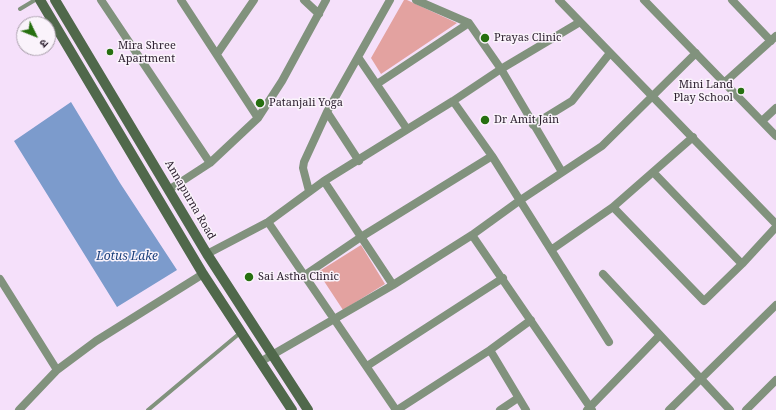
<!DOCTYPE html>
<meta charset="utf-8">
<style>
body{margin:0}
#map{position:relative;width:776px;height:410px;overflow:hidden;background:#f5e0fa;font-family:"Noto Serif","Noto Sans Devanagari",serif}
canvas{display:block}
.north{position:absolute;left:16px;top:16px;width:40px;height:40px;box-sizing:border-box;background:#faf3fb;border:1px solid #a79ea9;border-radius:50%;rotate:133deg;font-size:11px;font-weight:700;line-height:16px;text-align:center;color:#2b1e2e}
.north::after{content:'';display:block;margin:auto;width:14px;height:18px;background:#266f10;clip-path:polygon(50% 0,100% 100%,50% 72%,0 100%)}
</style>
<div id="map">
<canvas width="776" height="410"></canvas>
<div class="north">उ</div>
</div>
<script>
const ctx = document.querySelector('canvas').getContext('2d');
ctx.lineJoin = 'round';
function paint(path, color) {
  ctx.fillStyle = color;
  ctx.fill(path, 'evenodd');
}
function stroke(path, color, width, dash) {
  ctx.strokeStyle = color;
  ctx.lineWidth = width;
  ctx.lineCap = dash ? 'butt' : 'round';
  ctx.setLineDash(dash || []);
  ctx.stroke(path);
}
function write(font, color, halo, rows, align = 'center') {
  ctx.font = font + ' "Noto Serif",serif';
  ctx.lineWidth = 3;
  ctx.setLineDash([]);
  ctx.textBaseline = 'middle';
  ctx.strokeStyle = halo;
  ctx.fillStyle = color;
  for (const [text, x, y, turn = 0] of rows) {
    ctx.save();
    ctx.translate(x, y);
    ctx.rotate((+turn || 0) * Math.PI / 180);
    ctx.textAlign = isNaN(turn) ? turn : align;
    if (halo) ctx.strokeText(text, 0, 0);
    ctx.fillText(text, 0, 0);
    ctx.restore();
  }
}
paint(new Path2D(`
 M404,0h3l50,23 -76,51 -10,-16z
 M361,245l24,39 -42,26 -25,-38z`), '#e3a2a0');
paint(new Path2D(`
 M71,102l49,81 57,87 -60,37 -103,-166z`), '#7c9bcc');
stroke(new Path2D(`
 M20,9l15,-9
 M148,410l92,-77`), '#81927d', 4);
stroke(new Path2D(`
 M101,0l109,163
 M181,0l77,118
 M304,0l15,14
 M416,0l53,23 32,46 61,103
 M559,0l217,224
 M644,0l132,136
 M732,0l39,41
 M217,54l37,-54
 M358,57l49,72
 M724,83l52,-47
 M377,84l92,-61
 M453,101l39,55 117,186
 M327,112l32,49
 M762,121l14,-13
 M533,125l39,-24 38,-48
 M653,172l89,92
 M324,181l69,104
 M170,189l40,-26 48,-45 24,-37 44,-81
 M309,191l-6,-23 1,-6 23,-50 63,-112
 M613,207l91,94 38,-37 34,-37
 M268,222l128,188
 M472,235l120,175
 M551,250l62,-43 80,-70
 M207,254l61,-32 56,-41 129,-80 48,-32 79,-47
 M603,274l127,136
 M305,275l56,-38 131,-81
 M0,279l57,91
 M490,350l36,60
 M260,362l133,-77 79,-50 47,-34 83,-55 94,-93
 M367,366l136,-88
 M19,410l38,-40 39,-29 107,-67
 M397,410l93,-60 41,-30
 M500,410l18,-12
 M587,410l72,-74
 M669,410l107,-105
 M746,410l30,-30`), '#81927d', 8);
stroke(new Path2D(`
 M40,0l163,274 89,136
 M55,0l152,254 101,156`), '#50684b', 10);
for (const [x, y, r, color] of [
 [485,38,5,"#266f10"],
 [110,52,4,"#266f10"],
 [741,91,4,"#266f10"],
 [260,103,5,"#266f10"],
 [485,120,5,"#266f10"],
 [249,277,5,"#266f10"]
]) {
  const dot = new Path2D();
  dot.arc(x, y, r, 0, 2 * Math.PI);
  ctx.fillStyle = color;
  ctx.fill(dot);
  stroke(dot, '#faf3fb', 1.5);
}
write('11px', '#2b1e2e', '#faf3fb', [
 ["Prayas Clinic",494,38],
 ["Mira Shree",118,46],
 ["Apartment",118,59],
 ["Mini Land",733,85,"right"],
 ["Play School",733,98,"right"],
 ["Patanjali Yoga",269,103],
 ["Dr Amit Jain",494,120],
 ["Sai Astha Clinic",258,277]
], 'left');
write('11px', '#2b1e2e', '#faf3fb', [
 ["Annapurna Road",190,200,60]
]);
write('italic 12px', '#1a3f7b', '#faf3fb', [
 ["Lotus Lake",127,257]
]);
</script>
